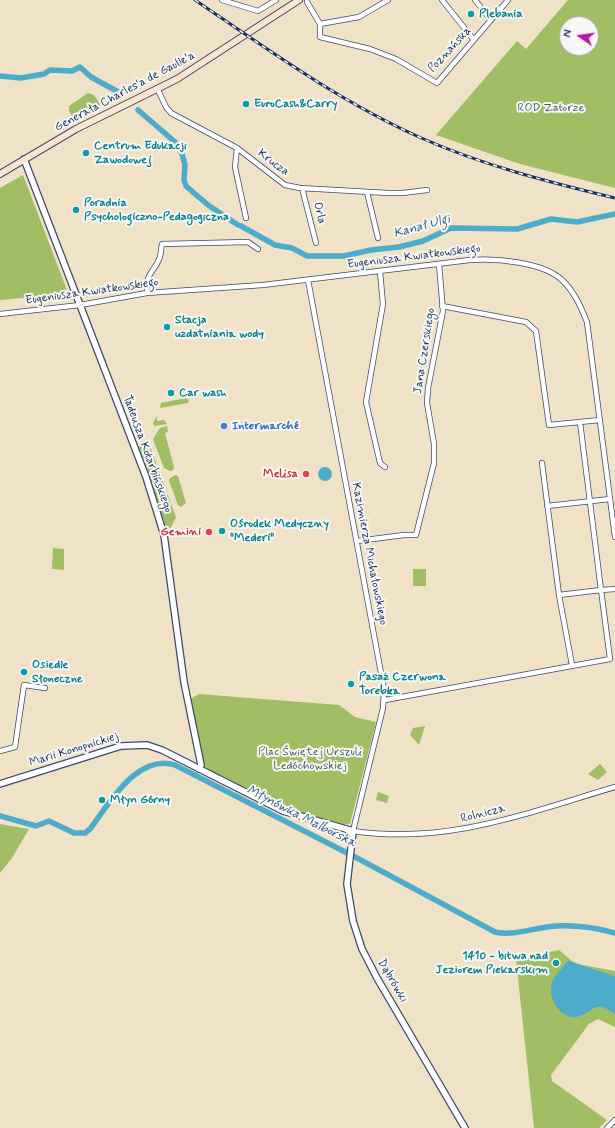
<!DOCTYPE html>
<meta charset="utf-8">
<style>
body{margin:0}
#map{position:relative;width:615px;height:1128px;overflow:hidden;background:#f0e2c7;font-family:Mynerve,sans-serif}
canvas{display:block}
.north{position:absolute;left:559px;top:16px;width:40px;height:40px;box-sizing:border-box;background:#f6f6f2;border:1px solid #9ea6b7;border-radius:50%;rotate:283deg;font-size:11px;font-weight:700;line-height:16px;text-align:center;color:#1b2f5e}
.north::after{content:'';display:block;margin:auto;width:14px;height:18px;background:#b5179e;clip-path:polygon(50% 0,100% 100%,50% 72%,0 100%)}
</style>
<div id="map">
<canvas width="615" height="1128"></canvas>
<div class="north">N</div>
</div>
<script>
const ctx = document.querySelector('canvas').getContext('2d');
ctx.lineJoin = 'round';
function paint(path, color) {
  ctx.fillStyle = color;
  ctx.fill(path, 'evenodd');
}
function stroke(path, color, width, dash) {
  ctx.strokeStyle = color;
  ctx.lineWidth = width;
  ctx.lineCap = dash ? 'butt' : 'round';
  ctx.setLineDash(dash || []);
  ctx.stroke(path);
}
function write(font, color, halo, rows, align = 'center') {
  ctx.font = font + ' Mynerve,sans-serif';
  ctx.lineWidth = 4;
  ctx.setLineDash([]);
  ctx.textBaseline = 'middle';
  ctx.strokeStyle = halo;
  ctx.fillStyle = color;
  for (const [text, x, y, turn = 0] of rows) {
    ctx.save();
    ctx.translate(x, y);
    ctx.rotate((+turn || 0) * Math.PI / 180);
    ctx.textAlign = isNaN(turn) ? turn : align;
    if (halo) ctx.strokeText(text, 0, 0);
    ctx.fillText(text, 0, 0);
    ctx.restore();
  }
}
paint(new Path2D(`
 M568,0h47v188l-95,-24 -84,-29 81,-94 9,8zM567,24h24v24h-24z
 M88,93l6,2 6,9 -1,6 -23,12 -7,-11v-5z
 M23,175l44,115 -1,4 -66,6v-112z
 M186,398l3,2 -1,3 -28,5 1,-5z
 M157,416v5l7,-1 3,4 -13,2 -1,-3z
 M167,426l1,6 -3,1 9,34 -1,3 -3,1 -6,-3 -11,-29 7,-11z
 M143,441l6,3 27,73 -7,14 -5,-4 -10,-34 -16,-45z
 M175,475l3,1 8,27 -5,4 -3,-2 -9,-24v-2z
 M53,548l11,1v21l-12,-1z
 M413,569h13v17h-13z
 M199,694l140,11 16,12 21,5 -26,102 -9,1 -49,-13 -84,-41 -3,-4 -15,-68z
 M425,726l-6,19 -9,-10 3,-7z
 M600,764l7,8 -9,8 -10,-6z
 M378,792l11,4 -2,7 -11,-3z
 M0,824l29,5 -17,29 -12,15z
 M559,950l13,11 6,3 37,7v56l-17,-8 -9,5 -38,51 1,6 55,39 -8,8h-65l-18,-169z`), '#a1be65');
paint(new Path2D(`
 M318 474a7 7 0 1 1 14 0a7 7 0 1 1-14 0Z
 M568,961l47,15v38c-22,-16 -23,0 -39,3 -16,2 -29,-20 -24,-34 3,-8 11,-16 16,-22z`), '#4dabcb');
stroke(new Path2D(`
 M0,76l21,2 23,-4 6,-4 22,1 8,-4 11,10 31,17
 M138,110l37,32 7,12 3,11 -1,15 2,6 22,19 30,20
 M241,226l34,19 17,3 15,8h37l27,-6 28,-3 24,-6 28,-13 66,1 34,-10 26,3 38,-8
 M0,816l36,10 13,-5 25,12h11l5,-4c19,-25 47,-76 85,-64l182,93 138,74c17,4 36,-3 52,-5 23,-3 46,0 68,6`), '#4dabcb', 5.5);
const minor = new Path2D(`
 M222,0l36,11 18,-11
 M442,0l32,40
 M475,0l16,20
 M307,2l13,22v13l50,12 26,10 41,24 71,-83
 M320,24l39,-7 29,-17
 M157,88l9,19 5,6 66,35 48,37 15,3 88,5h15l24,-3
 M237,148l-2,19 11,51
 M302,188l14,55
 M367,192l11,46
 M380,272l3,32 -17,98 14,61 5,4
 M308,280l76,409 -1,19 -30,123c95,14 173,-18 262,-44
 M147,293c-1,-23 7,-19 13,-36 1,-4 1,-9 2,-13l86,-2 10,7
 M442,306l84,16 10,9 13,94 31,-3 21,168 -42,5 -17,-132
 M0,314l80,-9 67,-12 116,-8 207,-25c25,-2 73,2 92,20 12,11 19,27 25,42l28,215
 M580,422l20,-2
 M547,506l63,-7
 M357,541l47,-6h12l18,-72v-19l-7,-41 1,-15 15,-77 -4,-47
 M559,595l13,70
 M385,700l225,-41 -9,-69 14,-1
 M0,751l15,-4 9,-62 21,3
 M607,1128l8,-8`);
const tertiary = new Path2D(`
 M24,159l122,318 18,58 20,147 16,78 1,5 -2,4
 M0,784l121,-38 26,-1 15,5 121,61 70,20 -6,53 6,37 9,28 15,29 88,150`);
const secondary = new Path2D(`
 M0,174l76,-45 101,-50 122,-79`);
stroke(minor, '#3b4a6e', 6);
stroke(tertiary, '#3b4a6e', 8);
stroke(secondary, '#3b4a6e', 8);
stroke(minor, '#fff', 4.5);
stroke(tertiary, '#fff', 5.5);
stroke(secondary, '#fce5cf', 6);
const rail = new Path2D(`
 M195,0c72,49 144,101 224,137 63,28 129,45 196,61`);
stroke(rail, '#1b2f5e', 3);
stroke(rail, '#f6f6f2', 1.5, [4.5]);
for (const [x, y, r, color] of [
 [471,14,4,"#0f9aa8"],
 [246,104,4,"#0f9aa8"],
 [86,153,4,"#0f9aa8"],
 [76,210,4,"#0f9aa8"],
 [167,327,4,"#0f9aa8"],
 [171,393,4,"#0f9aa8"],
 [224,426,4,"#3f7fe0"],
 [306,474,4,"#e0444e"],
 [222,531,4,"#0f9aa8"],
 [209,532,4,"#e0444e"],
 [24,672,4,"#0f9aa8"],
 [351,684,4,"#0f9aa8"],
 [102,800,4,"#0f9aa8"],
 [556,963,4,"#0f9aa8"]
]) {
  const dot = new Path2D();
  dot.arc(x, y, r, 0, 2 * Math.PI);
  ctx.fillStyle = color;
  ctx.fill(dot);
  stroke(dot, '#f6f6f2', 1.5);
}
write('bold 12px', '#0d838f', '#f6f6f2', [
 ["Plebania",479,14],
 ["EuroCash&Carry",254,104],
 ["Centrum Edukacji",94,146],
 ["Zawodowej",94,160],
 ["Poradnia",84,203],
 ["Psychologiczno-Pedagogiczna",84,217],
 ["Stacja",175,320],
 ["uzdatniania wody",175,334],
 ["Car wash",179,393],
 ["Ośrodek Medyczny",230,524],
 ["\"Mederi\"",230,538],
 ["Osiedle",32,665],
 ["Słoneczne",32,679],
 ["Pasaż Czerwona",359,677],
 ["Torebka",359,691],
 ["Młyn Górny",110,800],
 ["1410 - bitwa nad",548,956,"right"],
 ["Jeziorem Piekarskim",548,970,"right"]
], 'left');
write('12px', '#1b2f5e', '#f6f6f2', [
 ["Poznańska",450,50,-47],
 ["Generała Charles'a de Gaulle'a",125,92,-28],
 ["Krucza",273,163,37],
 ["Orla",319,213,76],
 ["Eugeniusza Kwiatkowskiego",414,257,-7],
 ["Eugeniusza Kwiatkowskiego",92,292,-8],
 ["Jana Czerskiego",425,351,-81],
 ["Tadeusza Kotarbińskiego",147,454,70],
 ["Kazimierza Michałowskiego",369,554,79],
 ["Marii Konopnickiej",74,750,-17],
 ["Rolnicza",483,814,-14],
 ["Dąbrówki",392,981,60]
]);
write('12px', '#435a60', '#f6f6f2', [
 ["ROD Zatorze",551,108],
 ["Plac Świętej Urszuli",310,752],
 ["Ledóchowskiej",310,766]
]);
write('bold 12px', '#366cbe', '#f6f6f2', [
 ["Intermarché",232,426]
], 'left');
write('bold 12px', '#be3a42', '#f6f6f2', [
 ["Melisa",298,474],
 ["Gemini",201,532]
], 'right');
write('italic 13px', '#2c5a84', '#f6f6f2', [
 ["Kanał Ulgi",422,227,-15],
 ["Młynówka Malborska",301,817,27]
]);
</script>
